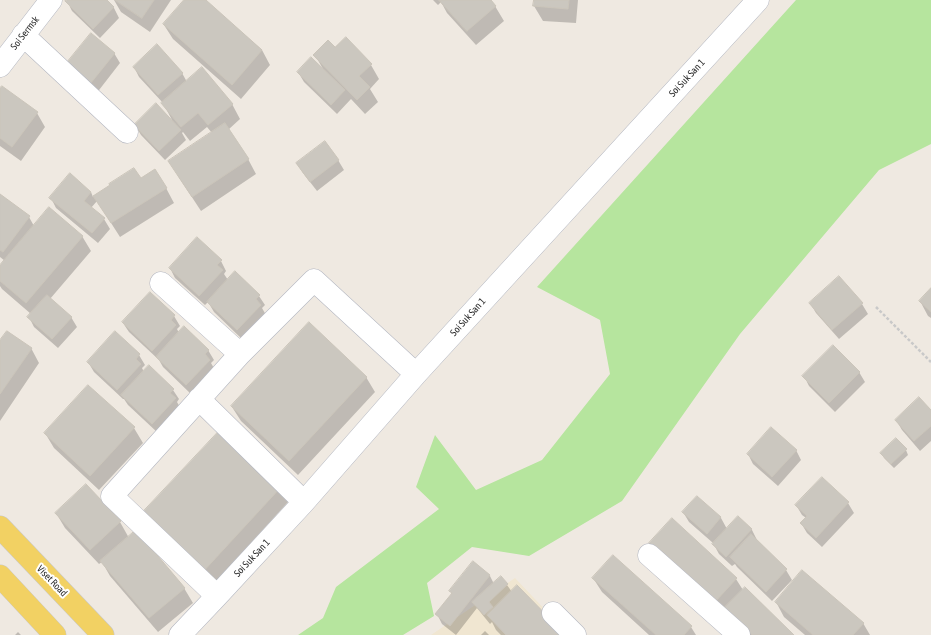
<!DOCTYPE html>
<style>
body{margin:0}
canvas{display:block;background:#efe9e1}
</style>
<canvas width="931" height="635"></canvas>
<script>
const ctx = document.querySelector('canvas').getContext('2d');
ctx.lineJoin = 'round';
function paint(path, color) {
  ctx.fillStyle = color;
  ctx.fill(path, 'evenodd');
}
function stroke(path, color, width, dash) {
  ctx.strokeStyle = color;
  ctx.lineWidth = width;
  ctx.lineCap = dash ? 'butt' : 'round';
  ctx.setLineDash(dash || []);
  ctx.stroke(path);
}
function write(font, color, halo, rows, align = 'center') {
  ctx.font = font + ' "Asap Condensed",sans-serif';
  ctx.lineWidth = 4;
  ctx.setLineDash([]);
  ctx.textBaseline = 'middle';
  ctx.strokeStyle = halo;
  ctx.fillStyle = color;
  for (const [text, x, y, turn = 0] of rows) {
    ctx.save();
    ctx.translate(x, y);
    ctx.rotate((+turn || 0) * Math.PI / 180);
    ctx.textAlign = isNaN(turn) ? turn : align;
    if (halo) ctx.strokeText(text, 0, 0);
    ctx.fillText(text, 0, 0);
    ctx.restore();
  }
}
paint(new Path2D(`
 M515,578l54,57h-138z`), '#f0e6d1');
paint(new Path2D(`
 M796,0h135v144l-52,26 -139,164 -118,167 -93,55 -57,-9 -45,36 7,33 -31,19h-105l25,-17 13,-31 103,-78 -23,-22 19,-52 41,55 66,-30 68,-86 -10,-54 -63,-33z`), '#b6e59e');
paint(new Path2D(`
 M68,0h38l8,8 5,10 -19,20 -28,-27 -5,-10z
 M114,0h57l-21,32 -29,-20z
 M186,0h18l58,50 8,15 -29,34 -68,-60 -9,-14z
 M433,0h57l5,6 9,15 -28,24 -29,-32 -6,-11 -3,3z
 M535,0h43l-2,23 -33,-2 -9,-15z
 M335,48l36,17 8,14 -9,10 8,13 -13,12 -14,-15 -14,15 -33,-32 -6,-10 25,-3 -8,-14z
 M114,53l6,10 -24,31 -24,-19z
 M134,67l48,6 5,9 45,22 8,15 -12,11 20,29 8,15 -55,37 -23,-35 34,-43 -5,-6 -17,14 -7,-9 -1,1 4,7 -21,20 -24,-25 -6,-10 37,-5 -9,-17 -24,-26z
 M0,90l37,23 8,14 -24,34 -21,-15z
 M338,160l6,10 -27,21 -14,-18 -6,-9z
 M140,180l26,8 8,15 -54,34 -23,-36 -6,7 13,11 6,10 -12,14 -42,-35 -5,-10 40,-6 2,5 18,-11z
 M0,195l29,22 5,9 48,10 9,15 -41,48 21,18 6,10 -19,21 -24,-21 -5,-10 2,-3 -29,-25 -2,-3v-20l5,-5 -5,-4z
 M221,261l5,10 -2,3 4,6 31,16 6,9 -3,3 4,7 -23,25 -29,-28 -6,-10 -3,3 -30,-27 -5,-10z
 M839,277l23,27 6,10 -29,25 -23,-26 -6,-10z
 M931,289v29l-3,-2 -8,-15z
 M174,316l6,10 -3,3 2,4 29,17 6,10 -3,3 4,7 -23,25 -29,-28 -4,-7 -30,-28 -6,-9z
 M0,342l31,6 8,15 -39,58z
 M139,355l6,10 -3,3 2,4 29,18 6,9 -2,3 4,7 -23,24 -30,-28 -4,-6h-1l-29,-27 -6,-10z
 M859,372l6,10 -30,30 -26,-26 -5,-10z
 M366,377l9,15 -77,83 -57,-54 -9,-14z
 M931,412v29l-11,10 -18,-21 -6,-10z
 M134,428l9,15 -44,47 -45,-42 -9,-15z
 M221,430l68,71 -80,88 -58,-61z
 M796,450l5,10 -23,26 -25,-22 -5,-10z
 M906,450l2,5 -14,13 -10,-10 -3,-5z
 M822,478l26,25 6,10 -32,34 -15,-14 -6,-10 5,-5 -4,-3 -6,-10z
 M86,485l34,37 9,16 55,50 9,15 -35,29 -48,-56 -8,-14 -3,2 -34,-36 -9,-15z
 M697,497l24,21 6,11 11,-12 14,13 5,10 -1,1 30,29 6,10 -20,21 -35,-34 -2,-3 -3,2 -13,-12 -6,-11 -24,-21 -6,-10z
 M658,558l78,21 7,11 50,45h-47z
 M473,563l17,13 4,8 7,-6 6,7 5,7 52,43h-63l-5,-5 -4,-8 -2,2 -13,-16 -21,27 -14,-11 -5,-10 15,-20 -1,-3z
 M593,578l98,49 5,8h-47l-47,-43z
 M776,602l87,21 7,12h-65l-21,-18z
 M485,631l4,4h-8z
 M18,632l3,3h-6z`), '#0003');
const building = new Path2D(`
 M67,0h40l7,7 -21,22 -28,-28z
 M115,0h39l-12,18z
 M184,0h22l56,50 -30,35 -69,-61z
 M439,0h52l5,6 -29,25z
 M534,0h35l-1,9 -35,-3z
 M91,33l24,20 -25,31 -25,-19z
 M346,37l26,27 -13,12 11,11 -13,13 -44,-45 15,-15 7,7z
 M157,44l26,29 -25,22 -25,-28z
 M311,57l34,33 -14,15 -34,-33z
 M202,67l31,37 -25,21 -10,-12 -17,14 -20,-24z
 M2,86l36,26 -26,35 -12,-9v-50z
 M156,103l25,27 -22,21 -25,-26z
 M225,123l24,36 -57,38 -24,-36z
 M325,141l14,19 -29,22 -14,-19z
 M134,168l7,10 14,-9 12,19 -56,35 -18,-27 17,-11 -1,-1z
 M70,173l21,19 -7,9 21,17 -13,15 -43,-35z
 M0,194l30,22 -27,36 -3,-2z
 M49,207l34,29 -57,67 -26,-22v-16z
 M197,237l25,23 -5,5 6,5 -24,26 -30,-28z
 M235,271l25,24 -4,4 5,6 -24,25 -30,-28z
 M839,276l24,27 -31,27 -23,-27z
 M931,288v24l-12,-11z
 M150,292l25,23 -4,5 5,5 -24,26 -30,-29z
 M47,295l25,22 -20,22 -25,-22z
 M309,322l58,55 -78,84 -58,-55z
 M184,326l25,24 -4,4 5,6 -24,25 -30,-28z
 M7,331l25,17 -32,46v-54z
 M115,331l25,23 -4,5 5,5 -24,26 -30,-28z
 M833,345l27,27 -31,31 -27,-27z
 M149,365l25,24 -4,4 6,5 -24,26 -31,-29z
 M88,385l47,42 -45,49 -46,-43z
 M919,397l12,13v16l-17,15 -19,-21z
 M771,427l26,23 -25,27 -25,-23z
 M221,429l61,57 -82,89 -59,-61z
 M896,438l11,11 -16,15 -11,-11z
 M822,477l27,25 -33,36 -16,-15 7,-7 -12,-11z
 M86,484l35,37 -31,29 -35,-37z
 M697,496l24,21 -14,17 -25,-22z
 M738,516l14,13 -26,28 -14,-13z
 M672,518l65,60 -23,25 -65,-60z
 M136,530l49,58 -36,30 -49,-57z
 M751,534l36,35 -21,23 -36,-35z
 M613,555l79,71 -8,9h-28l-64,-57z
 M473,561l17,14 -40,51 -15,-12 17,-21 -3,-2z
 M802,570l62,53 -11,12h-40l-38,-33z
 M501,576l7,8 -19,18 4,5 -9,8 -12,-13z
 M517,585l49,50h-60l-19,-20z
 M745,587l49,48h-42l-28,-27z`);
paint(building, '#cbc7bf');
stroke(building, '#cbc5ba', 1);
const minor = new Path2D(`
 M23,35l104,97
 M0,66l51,-66
 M161,283l79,71
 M199,399l105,103
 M649,555l90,80
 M217,596l-105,-100 128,-142 74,-74 102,94
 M553,613l22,22
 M180,635l37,-39 87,-94 112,-128 342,-374`);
const major = new Path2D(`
 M0,527l103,108
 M0,576l55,59`);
stroke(minor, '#b4b7c1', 23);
stroke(major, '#c9c9c9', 23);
stroke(new Path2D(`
 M876,307l55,55`), '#c9c9c9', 2.5, [3, 2]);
stroke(minor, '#fff', 22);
stroke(major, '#f2d163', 22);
write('10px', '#2e2e2e', '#fff', [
 ["Soi Sermsk",25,33,-52],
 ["Soi Suk San 1",687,78,-47],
 ["Soi Suk San 1",468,317,-48],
 ["Soi Suk San 1",252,558,-47],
 ["Viset Road",52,581,46]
]);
</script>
